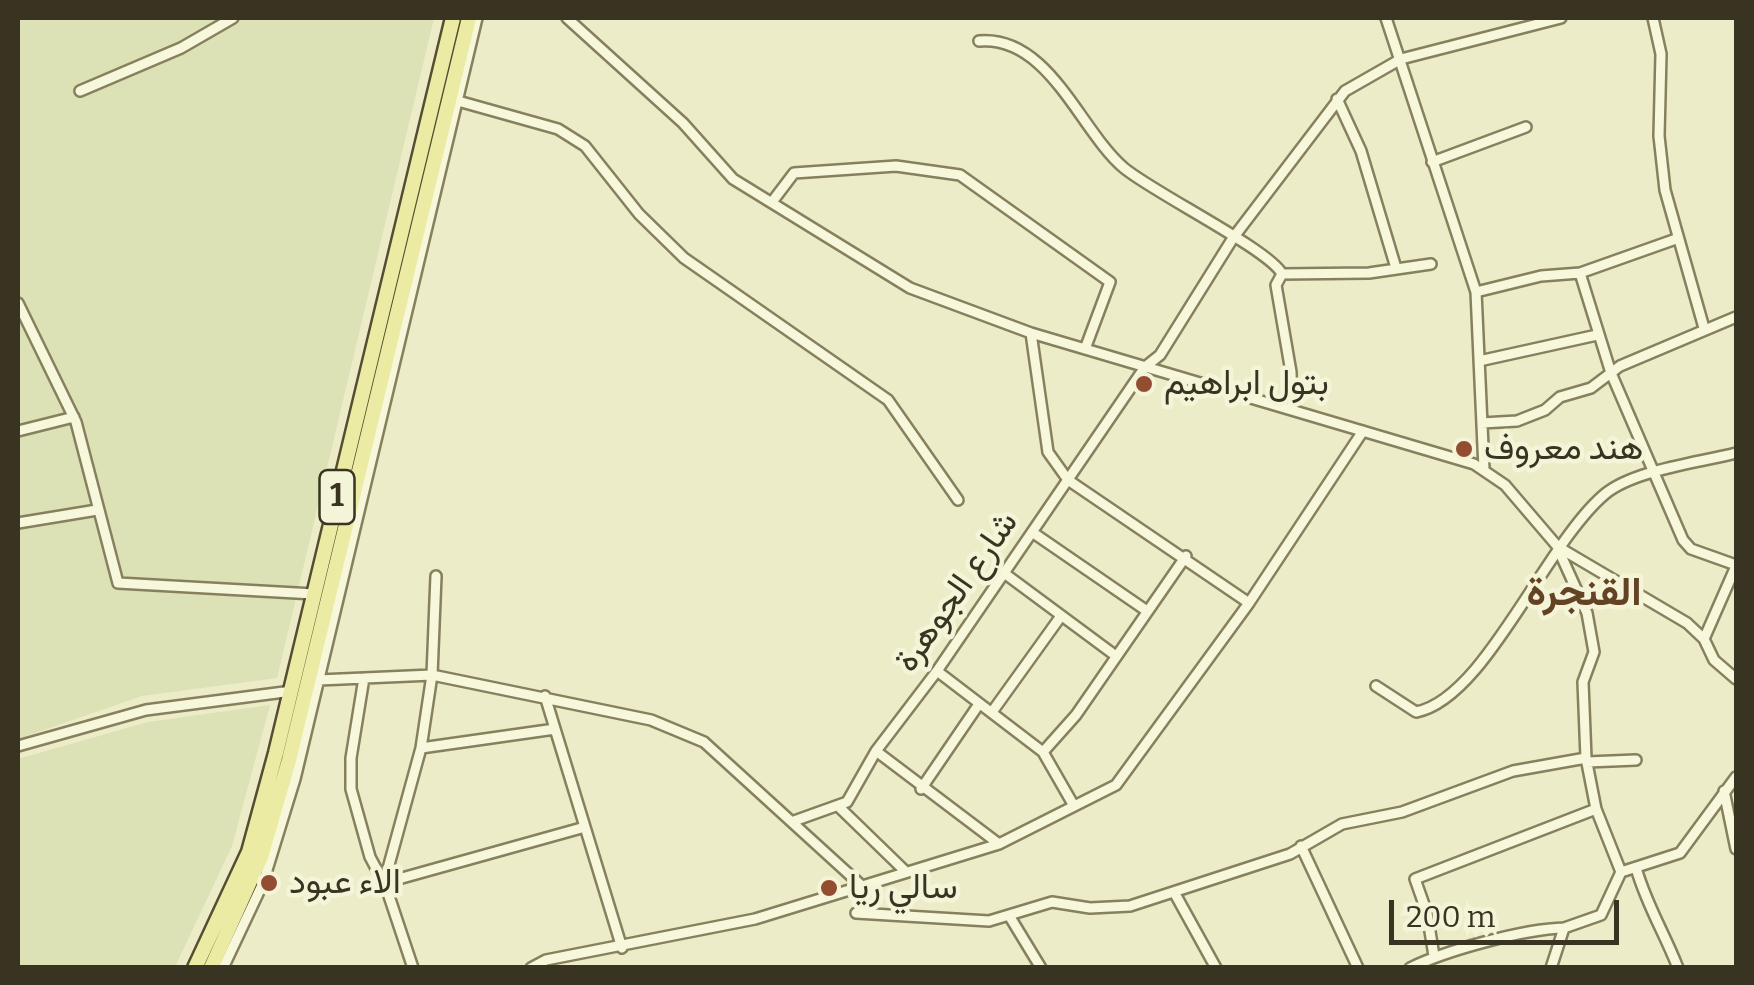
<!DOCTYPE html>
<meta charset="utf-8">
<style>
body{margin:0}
#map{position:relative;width:1754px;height:985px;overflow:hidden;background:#ececc8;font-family:Bitter,serif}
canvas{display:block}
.frame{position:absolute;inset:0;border:20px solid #393421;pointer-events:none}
.scale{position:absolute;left:1389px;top:900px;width:230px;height:45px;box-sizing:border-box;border:5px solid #393421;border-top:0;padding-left:12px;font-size:30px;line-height:35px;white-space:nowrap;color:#393421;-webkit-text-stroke:8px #f4f4d8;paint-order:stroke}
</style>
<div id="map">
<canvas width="1754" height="985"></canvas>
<div class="frame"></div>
<div class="scale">200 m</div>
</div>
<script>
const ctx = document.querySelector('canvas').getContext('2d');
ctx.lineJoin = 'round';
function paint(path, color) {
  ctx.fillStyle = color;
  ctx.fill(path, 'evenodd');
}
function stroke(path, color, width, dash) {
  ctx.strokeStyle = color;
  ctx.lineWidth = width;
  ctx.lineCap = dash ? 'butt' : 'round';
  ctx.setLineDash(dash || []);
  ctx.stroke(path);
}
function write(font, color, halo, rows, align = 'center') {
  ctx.font = font + ' Bitter,Vazirmatn,serif';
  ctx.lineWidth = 9;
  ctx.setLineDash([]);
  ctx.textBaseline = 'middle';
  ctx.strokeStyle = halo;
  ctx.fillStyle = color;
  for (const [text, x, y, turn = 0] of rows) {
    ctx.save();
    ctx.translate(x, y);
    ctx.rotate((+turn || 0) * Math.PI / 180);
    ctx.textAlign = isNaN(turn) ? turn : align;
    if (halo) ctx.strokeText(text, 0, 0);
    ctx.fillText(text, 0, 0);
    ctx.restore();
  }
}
paint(new Path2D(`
 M18,18h416l-157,660 -135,18 -124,43z
 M270,705l-38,141 -57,121h-157v-208l130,-37z`), '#dce1b6');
const minor = new Path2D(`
 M567,18l116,105 50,56 177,109 121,45 443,131 31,21 53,62 129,76 17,16 32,-73
 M1386,18l90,274 8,177
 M1653,18l8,36 -2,82 6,54 39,138
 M979,41c70,-6 101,90 145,127 30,25 146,82 158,106
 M80,91l101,-43 52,-30
 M1337,99l24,52 35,117
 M458,101l100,28 27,17 54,68 45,44 204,142 70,100
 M1432,162l94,-35
 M772,202l22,-29 102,-7 64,9 150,107 -25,67
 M1580,273l31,100 72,167 8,9 45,16
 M1282,274l87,-1 62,-9
 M1282,274l-6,11 15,87 1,36
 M1476,292l65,-16 39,-3 96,-34
 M18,303l58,119 42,161 196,11
 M1031,333l17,119 20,28 181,123
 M1479,361l118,-26
 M1482,423l35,-2 28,-11 15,-13 31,-9 29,-22 116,-49
 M18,431l56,-14
 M18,523l79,-13
 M1032,532l115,79
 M1004,573l112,83
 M1704,639l10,21 22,19
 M937,671l106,81 31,54
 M364,678l-13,80v31l19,68 16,30 27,81
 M319,680l113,-5 219,45 53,22 158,144
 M1376,686l40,26c69,-13 129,-168 189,-218 29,-24 93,-31 131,-41
 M545,696l77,252
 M992,712l69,-96
 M18,746l128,-36 146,-19
 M421,748l134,-19
 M876,751l123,93
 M1043,752l33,-37 110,-159
 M1586,758l10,51 25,63
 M1587,762l49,-2
 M921,789l58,-85
 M1724,791l12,58
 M839,807l67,65
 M794,821l53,-19 29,-51 61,-80 208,-304 15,-12 73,-117 112,-147 56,-32 160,-41
 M1301,846l57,122
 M1636,868c11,38 28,64 42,100
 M384,883l37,-135 11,-73 4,-99
 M384,883l201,-56
 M1174,892l42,76
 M856,913l133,8 63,-19 38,6 40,-2 160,-52 52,-30 60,-12 111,-41 73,-13 -3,-76 11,-30 -7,-39 -28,-62
 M1010,917l31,51
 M1434,956l-7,-43 -12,-34 181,-70
 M223,968l40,-85 32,-104 182,-761
 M531,968l15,-8 209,-41 244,-75 117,-59 133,-182 114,-172
 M1410,968c37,-18 114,-39 154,-40
 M1551,968l13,-40 37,-13 20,-43 59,-19 56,-76`);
const primary = new Path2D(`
 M195,968l54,-116 27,-99 177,-735
 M211,968l50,-111 28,-97 180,-742`);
stroke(minor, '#87805e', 14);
stroke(primary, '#564d32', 19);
stroke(minor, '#f7f7db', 9);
stroke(primary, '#eceba3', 14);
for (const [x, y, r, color] of [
 [1144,384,10,"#934e32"],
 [1464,449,10,"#934e32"],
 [269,883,10,"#934e32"],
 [829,888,10,"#934e32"]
]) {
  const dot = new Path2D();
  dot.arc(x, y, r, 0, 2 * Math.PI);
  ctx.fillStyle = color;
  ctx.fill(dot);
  stroke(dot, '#f4f4d8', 4);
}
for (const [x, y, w] of [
 [337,497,35]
]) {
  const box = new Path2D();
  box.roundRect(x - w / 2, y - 27, w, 54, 8);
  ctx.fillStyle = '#f4f4d8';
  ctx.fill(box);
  stroke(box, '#393421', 2.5);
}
write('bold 32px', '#393421', null, [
 ["1",337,497]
]);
write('35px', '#393421', '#f4f4d8', [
 ["بتول ابراهيم",1164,384],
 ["هند معروف",1484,449],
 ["الاء عبود",289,883],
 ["سالي ريا",849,888]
], 'left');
write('35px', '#393421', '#f4f4d8', [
 ["شارع الجوهرة",957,592,-55]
]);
write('bold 40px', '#634323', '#f4f4d8', [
 ["القنجرة",1584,594]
]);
</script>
